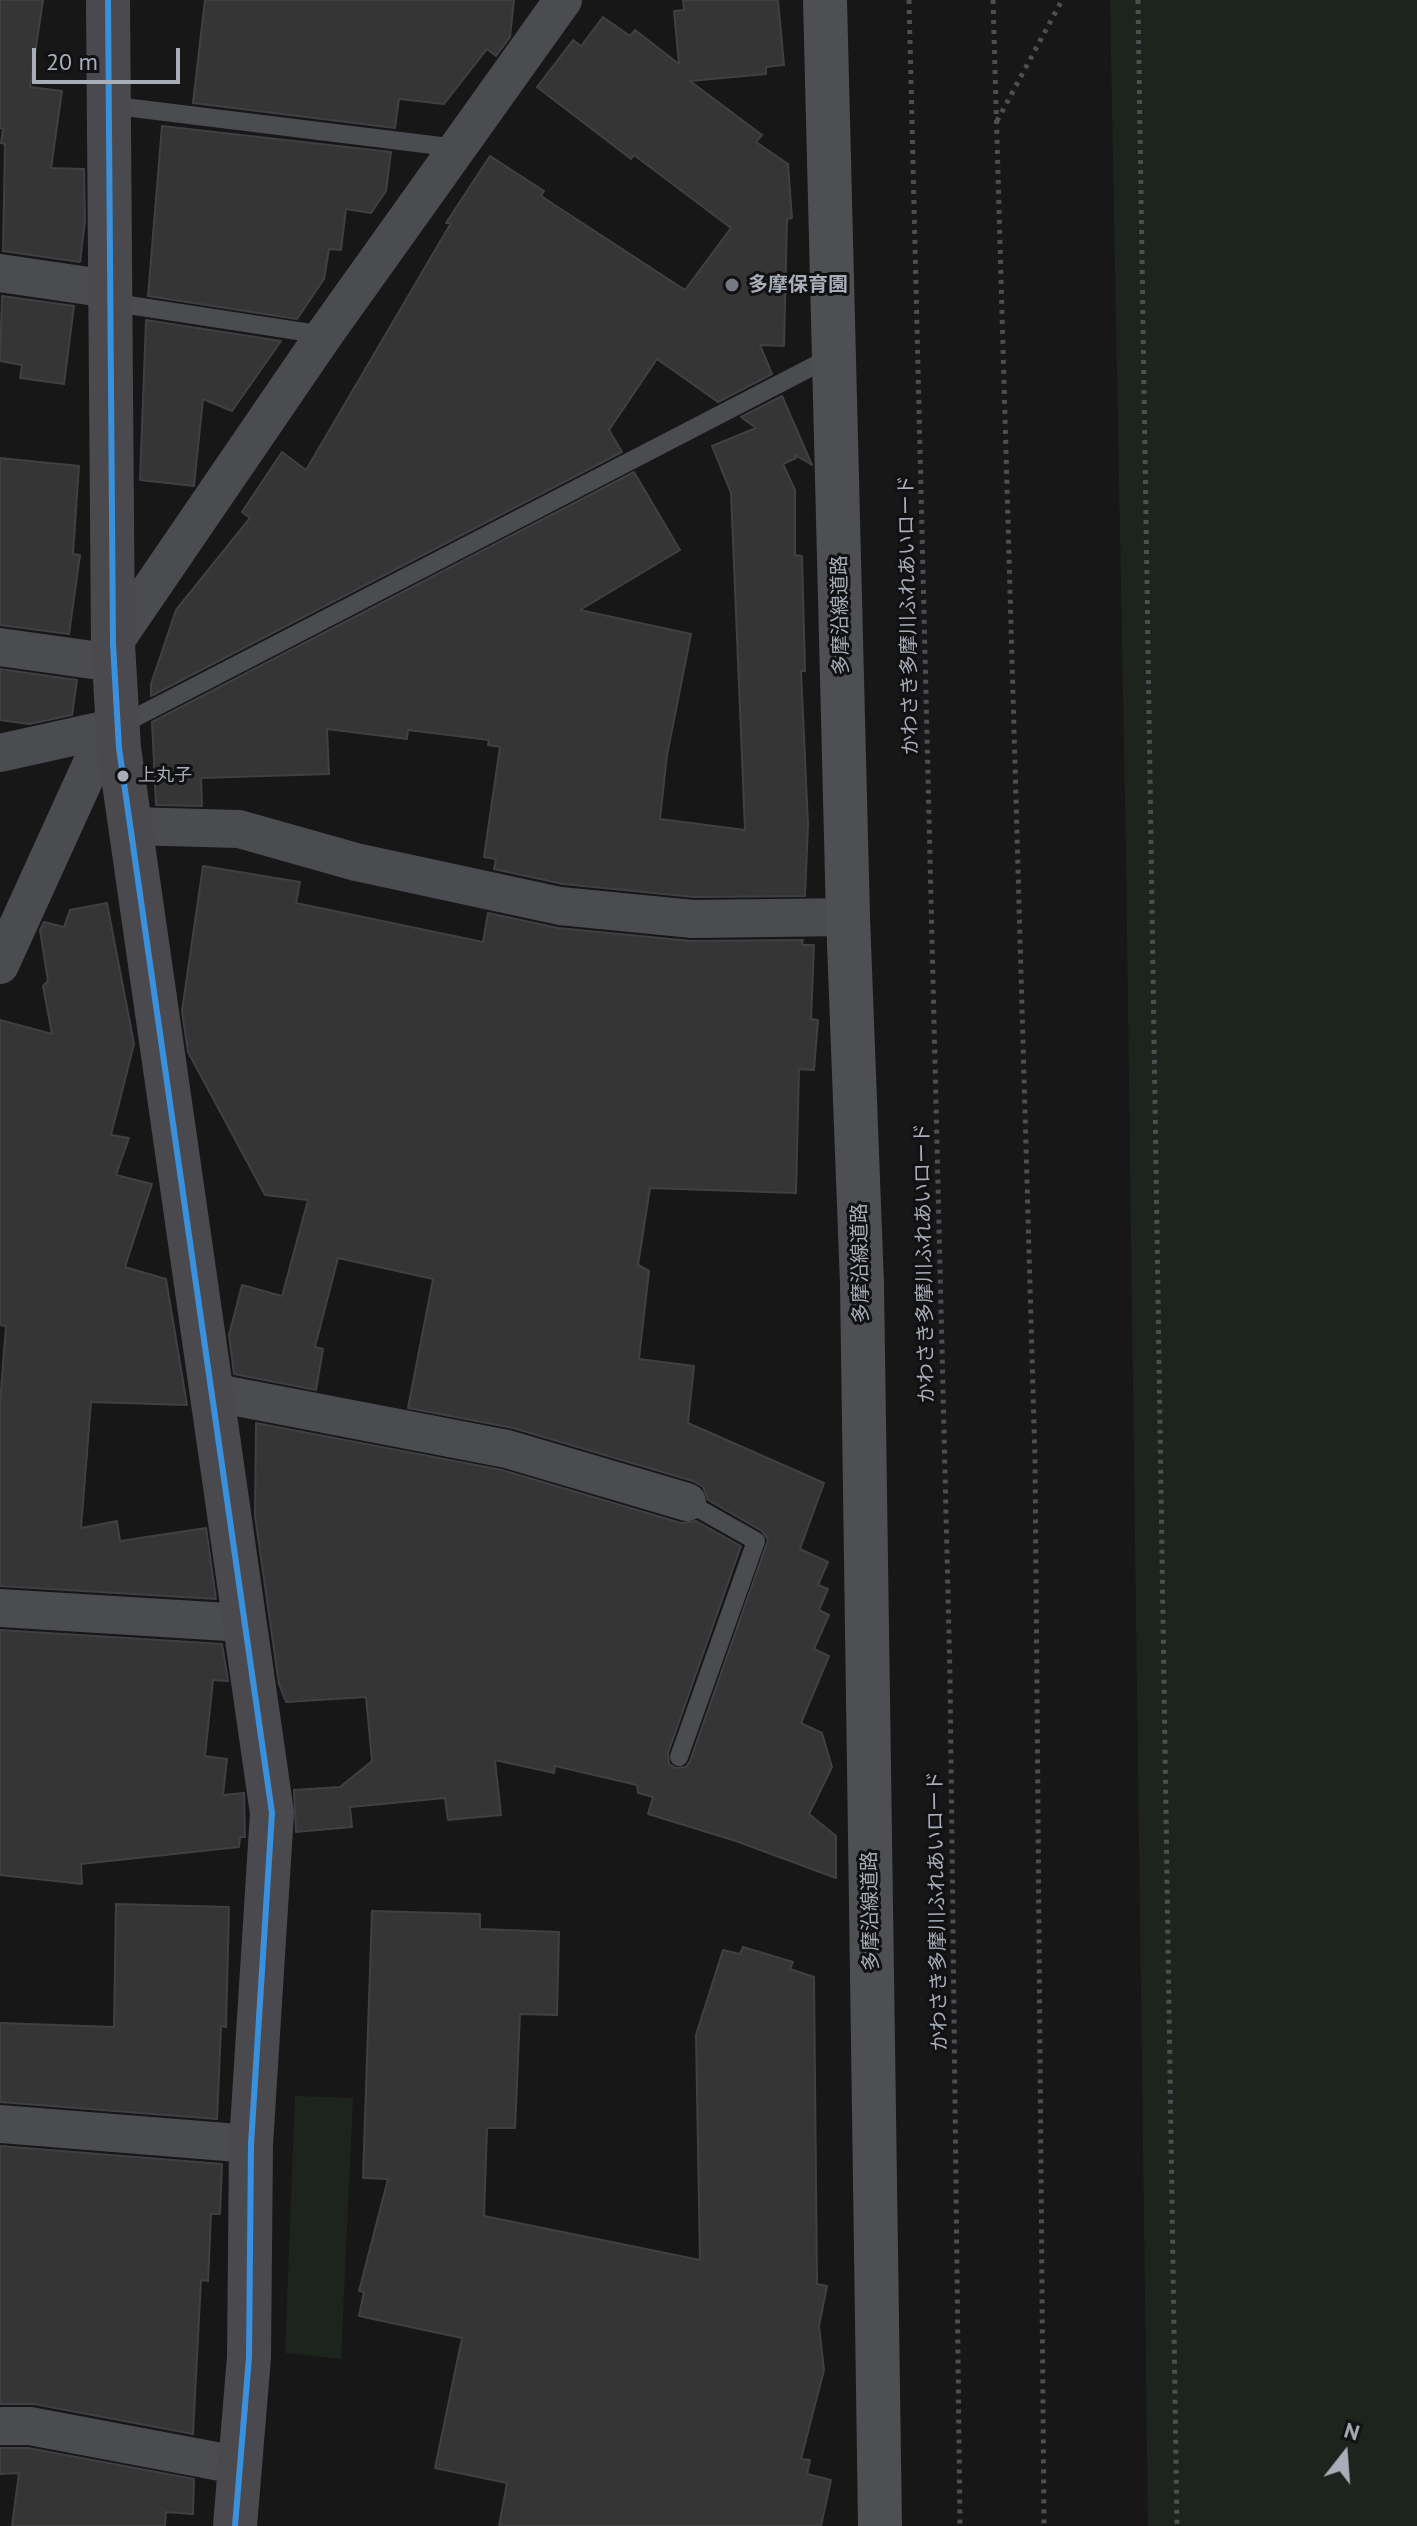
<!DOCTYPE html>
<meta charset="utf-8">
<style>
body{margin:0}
#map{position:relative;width:1417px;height:2526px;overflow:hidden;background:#171717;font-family:"PT Sans",sans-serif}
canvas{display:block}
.north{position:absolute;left:1305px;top:2414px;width:80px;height:80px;-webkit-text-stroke:6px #111113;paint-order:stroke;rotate:17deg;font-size:22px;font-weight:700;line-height:32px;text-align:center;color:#a8adb8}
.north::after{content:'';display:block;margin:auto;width:28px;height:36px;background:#a8adb8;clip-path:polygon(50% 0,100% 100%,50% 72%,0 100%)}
.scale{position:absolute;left:32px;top:48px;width:148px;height:36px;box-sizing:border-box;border:4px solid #a8adb8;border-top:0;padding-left:10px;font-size:24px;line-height:28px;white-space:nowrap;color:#a8adb8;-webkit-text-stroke:6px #111113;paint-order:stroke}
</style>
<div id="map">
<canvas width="1417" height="2526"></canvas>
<div class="north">N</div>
<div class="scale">20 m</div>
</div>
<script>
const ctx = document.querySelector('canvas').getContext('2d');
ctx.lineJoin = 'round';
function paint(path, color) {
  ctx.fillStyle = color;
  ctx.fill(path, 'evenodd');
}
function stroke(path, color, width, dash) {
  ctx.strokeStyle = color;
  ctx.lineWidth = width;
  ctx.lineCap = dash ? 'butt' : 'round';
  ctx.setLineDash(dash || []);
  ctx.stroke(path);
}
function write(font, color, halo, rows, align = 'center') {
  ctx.font = font + ' "PT Sans","Noto Sans JP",sans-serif';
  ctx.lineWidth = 6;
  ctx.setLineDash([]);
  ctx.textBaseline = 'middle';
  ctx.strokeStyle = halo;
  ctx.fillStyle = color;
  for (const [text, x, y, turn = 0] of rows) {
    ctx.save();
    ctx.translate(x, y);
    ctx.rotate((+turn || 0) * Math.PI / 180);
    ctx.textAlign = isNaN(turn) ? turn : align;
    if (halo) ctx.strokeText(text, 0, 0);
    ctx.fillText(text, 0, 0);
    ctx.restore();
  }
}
paint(new Path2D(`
 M1110,0h307v2526h-269l-22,-1672z
 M295,2096l58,2 -12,261 -56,-6z`), '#1d241e');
const building = new Path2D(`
 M0,0h43l-13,87 32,4 -11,77 33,1 1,52 -5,41 -77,-11 2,-107 -4,-1 2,-14 -3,-1z
 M205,0h309l-4,37 -14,19 -9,-7 -43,55 -45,-5 -4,29 -202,-25z
 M683,0h95l6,65 -18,2v7l-76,7 72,54 -6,7 32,22 4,54 -5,1 -3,127 -24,-1 12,29 -54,28 -61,-43 -48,71 13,22 -471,244v-12l25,-74 74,-92 -8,-6 40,-60 24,18 145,-247h-5l44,-67 54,35 -3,5 144,94 46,-62 -97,-73 -3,4 -94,-72 36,-47 8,6 22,-29 27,19 5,-6 44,34 -5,-53 10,-1z
 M162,126l229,26 -5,39 -15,22 -25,-4 -5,41 -12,-1 -5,30 -27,40 -149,-23z
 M2,296l72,10 -10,78 -44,-6 2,-13 -22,-4z
 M146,320l135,21 -49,70 -29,-12 -9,87 -54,-6z
 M782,396l30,69 -17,-10 1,3 -13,6 12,26v65l7,1 3,115h-4l7,153 -3,72 -111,1 -131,-13 -69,-15 2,-10 -12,-2 16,-110 -12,-2 1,-5 -81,-10 -1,9 -80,-10 2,45 -128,4 1,28 -46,-1 -4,-83 482,-250 46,78 -100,60 111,24 -24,121 -7,64 85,11 -14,-337 -19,-47 44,-18 -15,-11z
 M0,458l79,8 -6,88 7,1 -11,79 -69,-9z
 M0,669l77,11 -5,35 -43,9 -29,-4z
 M203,866l97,16 -4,21 187,39 5,-29 70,15 133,13 112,-1 -1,5h12l-3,74 7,1 -4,50 -15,-1 -3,124 -146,-5 -12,77 11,6 -10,88 55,7 -6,57 136,60 -24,66 28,13 -10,23 10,4 -9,21 10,5 -15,34 15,7 -28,67 21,10 10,34 -23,47 27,22v42l-100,-37 -88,-27 5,-17 -15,-4 -1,-8 -82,-19 -1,7 -59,-13 6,55 -53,5 -3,-22 -95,9 2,20 -56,5 -2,-42 46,-3 32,-26 -6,-64 -80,5 -7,-18 -24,-168 1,-93 246,47 179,53 15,-2 45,25 -73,207 1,11 7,4 10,-1 4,-6 78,-221 -6,-9 -54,-31 -5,-13 -10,-6 -180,-53 -105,-20 25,-129 -95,-21 -23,89 8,2 -7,41 -82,-16 -5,-39 13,-50 40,11 26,-96 -43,-5 -77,-143 -6,-41z
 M107,903l27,141 -23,91 18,3 -13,37 36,9 -27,83 41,12 21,126 -96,-3 -10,126 36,-7 3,20 86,-13 10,71 -216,-13v-183l6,-77 -6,-1v-305l52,14 -9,-48 5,-5 -8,-51 4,-8 20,5 6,-17z
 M0,1630l222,14 6,37 -15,-1 -8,76 22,3 -4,36 21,-2 1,44h-5l-1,10 -158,17 1,20 -82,-9z
 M116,1904l113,3 -3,120 -5,-1 -4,93 -217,-17v-79l114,4z
 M372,1911l108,3v15l79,3 -2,83 -37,-1 -5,114h-28l-3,88 216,44 -4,-225 27,-85 17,4 3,-7 50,15 -3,7 24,8 3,307 10,2 -8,40 5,44 -23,89 9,1 -3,14 24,6 -10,46h-322l8,-43 -72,-15 27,-130 -103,-22 5,-24 -5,-1 29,-112 -25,-1z
 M0,2146l222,18 -2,50h-9l-3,67 -7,-1 -8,154 -159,-30h-34z
 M0,2448h28l166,31 -1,35 -27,-2 -1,14h-153l7,-53 -19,1z`);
paint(building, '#353536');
stroke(building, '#3f4043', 2);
stroke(new Path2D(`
 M909,0l41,1676 10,850
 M993,0l42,1459 9,1067
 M1138,0l39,2526
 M997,121l65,-121`), '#4d4e52', 5, [4, 6]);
stroke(new Path2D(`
 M108,105l349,43
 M109,302l215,33
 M119,726l712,-369
 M679,1757l77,-216 -69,-39`), '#4b4c50', 18);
stroke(new Path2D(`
 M0,273l109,16
 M113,644l211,-309 239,-335
 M0,647l114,16
 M0,753l117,-26
 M130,826l109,3 117,33 204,44 133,13 155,-2
 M0,965l91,-200 26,-38
 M211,1392l296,57 180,53
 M0,1608l244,15
 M0,2124l251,20
 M0,2426h30l212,40`), '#4b4c50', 38);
stroke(new Path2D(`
 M108,0l5,644 6,104 153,1065 -21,331 -2,213 -14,169`), '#4a4a4e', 44);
stroke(new Path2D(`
 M825,0l23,917 14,367 18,1242`), '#4d4f52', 44);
stroke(new Path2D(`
 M108,0l5,644 6,104 153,1065 -21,331 -2,213 -14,169`), '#3a90db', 6);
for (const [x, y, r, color] of [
 [732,285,8,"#757880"],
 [123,776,7,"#a8adb8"]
]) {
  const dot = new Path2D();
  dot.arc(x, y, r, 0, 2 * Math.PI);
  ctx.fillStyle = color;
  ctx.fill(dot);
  stroke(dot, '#111113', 3);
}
write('18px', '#a8adb8', '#111113', [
 ["上丸子",138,776]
], 'left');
write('bold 20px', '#a8adb8', '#111113', [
 ["多摩保育園",748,285]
], 'left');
write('20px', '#a8adb8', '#111113', [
 ["多摩沿線道路",841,615,-91],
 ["かわさき多摩川ふれあいロード",909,615,-91],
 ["多摩沿線道路",861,1263,-91],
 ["かわさき多摩川ふれあいロード",925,1263,-91],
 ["多摩沿線道路",871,1911,-91],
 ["かわさき多摩川ふれあいロード",938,1911,-91]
]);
</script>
